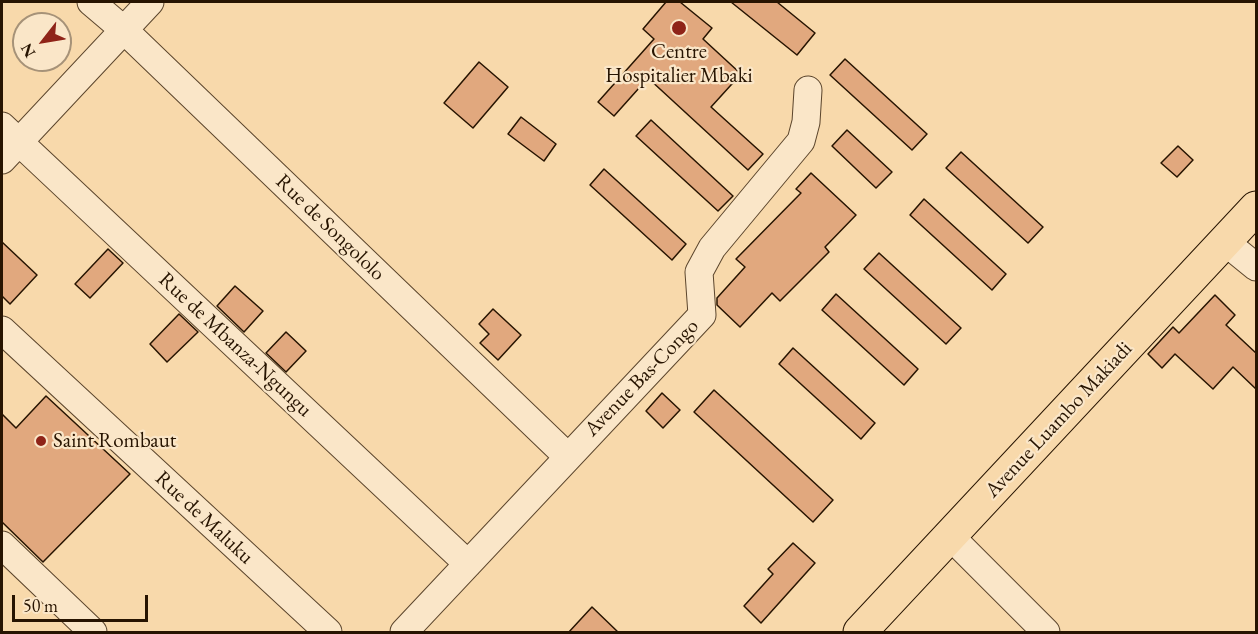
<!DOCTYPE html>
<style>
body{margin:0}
#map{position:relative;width:1258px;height:634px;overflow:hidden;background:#f8d9ab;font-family:"EB Garamond",serif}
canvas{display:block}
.frame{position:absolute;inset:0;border:3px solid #271401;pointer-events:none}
.north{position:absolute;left:12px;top:12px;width:60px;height:60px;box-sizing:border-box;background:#fae6c8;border:2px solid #a69278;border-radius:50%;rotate:239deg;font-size:16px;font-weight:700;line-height:24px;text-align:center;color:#271401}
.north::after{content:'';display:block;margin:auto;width:21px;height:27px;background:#8f2418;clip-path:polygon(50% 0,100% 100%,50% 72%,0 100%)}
.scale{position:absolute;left:12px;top:595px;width:136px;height:27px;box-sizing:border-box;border:3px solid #271401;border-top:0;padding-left:8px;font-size:18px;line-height:21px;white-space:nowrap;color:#271401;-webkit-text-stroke:4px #fae6c8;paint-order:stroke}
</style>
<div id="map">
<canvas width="1258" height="634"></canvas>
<div class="frame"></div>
<div class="north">N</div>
<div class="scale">50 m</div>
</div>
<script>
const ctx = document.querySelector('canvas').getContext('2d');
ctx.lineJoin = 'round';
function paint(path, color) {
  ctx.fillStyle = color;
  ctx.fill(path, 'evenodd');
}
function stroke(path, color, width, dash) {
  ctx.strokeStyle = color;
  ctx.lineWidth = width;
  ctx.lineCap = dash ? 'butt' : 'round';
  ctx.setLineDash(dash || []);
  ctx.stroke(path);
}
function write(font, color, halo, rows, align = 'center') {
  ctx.font = font + ' "EB Garamond",serif';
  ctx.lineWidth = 4.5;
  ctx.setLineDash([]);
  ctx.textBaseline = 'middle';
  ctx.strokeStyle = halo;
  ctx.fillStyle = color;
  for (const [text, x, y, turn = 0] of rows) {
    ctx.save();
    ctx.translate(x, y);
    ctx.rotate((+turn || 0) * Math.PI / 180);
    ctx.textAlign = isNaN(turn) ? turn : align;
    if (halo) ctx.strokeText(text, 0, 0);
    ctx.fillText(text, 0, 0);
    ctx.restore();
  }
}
const building = new Path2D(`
 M666,2h14l32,26 -9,11 38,35 -30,33 52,47 -15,16 -100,-92 -34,38 -16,-14 56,-63 -11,-10z
 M731,2h46l38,31 -18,22z
 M845,59l82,75 -15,16 -82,-75z
 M479,62l29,25 -35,41 -29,-25z
 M521,117l35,27 -12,17 -36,-27z
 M651,120l82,76 -15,15 -82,-75z
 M847,130l45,42 -16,16 -44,-42z
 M1178,146l15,14 -16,17 -16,-14z
 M961,152l82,75 -15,16 -82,-75z
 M604,169l82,75 -14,16 -82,-75z
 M811,173l45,42 -31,32 4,5 -49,49 -8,-8 -32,34 -23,-22v-7l28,-31 -9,-8 65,-66 -5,-4z
 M924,199l82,75 -14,16 -82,-75z
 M2,242l35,33 -27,29 -8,-8z
 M108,249l15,14 -33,35 -15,-14z
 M879,253l82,75 -15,16 -82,-75z
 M235,286l28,25 -19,21 -27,-26z
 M836,294l82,75 -14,16 -82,-75z
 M1215,295l20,20 -9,10 31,29v36l-24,-23 -20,22 -38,-35 -13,14 -14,-14 25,-27 6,6z
 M493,309l28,26 -23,25 -18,-17 9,-9 -10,-10z
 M179,314l19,18 -31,30 -17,-18z
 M286,332l20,19 -20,21 -20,-19z
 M793,348l82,75 -14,16 -82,-75z
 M714,390l119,110 -20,22 -119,-110z
 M662,393l18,17 -17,18 -17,-17z
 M46,396l84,78 -87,88 -41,-40v-108l14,14z
 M793,543l22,20 -54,60 -17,-17 29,-32 -5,-5z
 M592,607l27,26h-51z`);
paint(building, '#e1a87e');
stroke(building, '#271401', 1.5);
const minor = new Path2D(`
 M91,2l33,28 443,426
 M2,126l466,438
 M2,160l148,-158
 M1224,241l32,26
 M2,330l326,302
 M951,537l95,95
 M2,545l91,87
 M404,632l298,-317 -3,-43 13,-24 89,-107 5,-19 2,-32`);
const major = new Path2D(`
 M860,632l396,-424`);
stroke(minor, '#5b452c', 29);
stroke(major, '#271401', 35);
stroke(minor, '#fae6c8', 27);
stroke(major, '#f8d9ab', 33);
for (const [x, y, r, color] of [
 [679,28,8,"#8f2418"],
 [41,441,6,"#8f2418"]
]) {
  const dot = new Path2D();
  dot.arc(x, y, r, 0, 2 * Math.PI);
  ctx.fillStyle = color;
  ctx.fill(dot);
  stroke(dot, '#fae6c8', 2);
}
write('21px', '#271401', '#fae6c8', [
 ["Centre",679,52],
 ["Hospitalier Mbaki",679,76],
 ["Saint Rombaut",53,441,"left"]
]);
write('21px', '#271401', '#fae6c8', [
 ["Rue de Songololo",330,228,44],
 ["Rue de Mbanza-Ngungu",235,345,43],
 ["Avenue Bas-Congo",642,378,-46],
 ["Avenue Luambo Makiadi",1059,420,-47],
 ["Rue de Maluku",204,518,43]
]);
</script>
